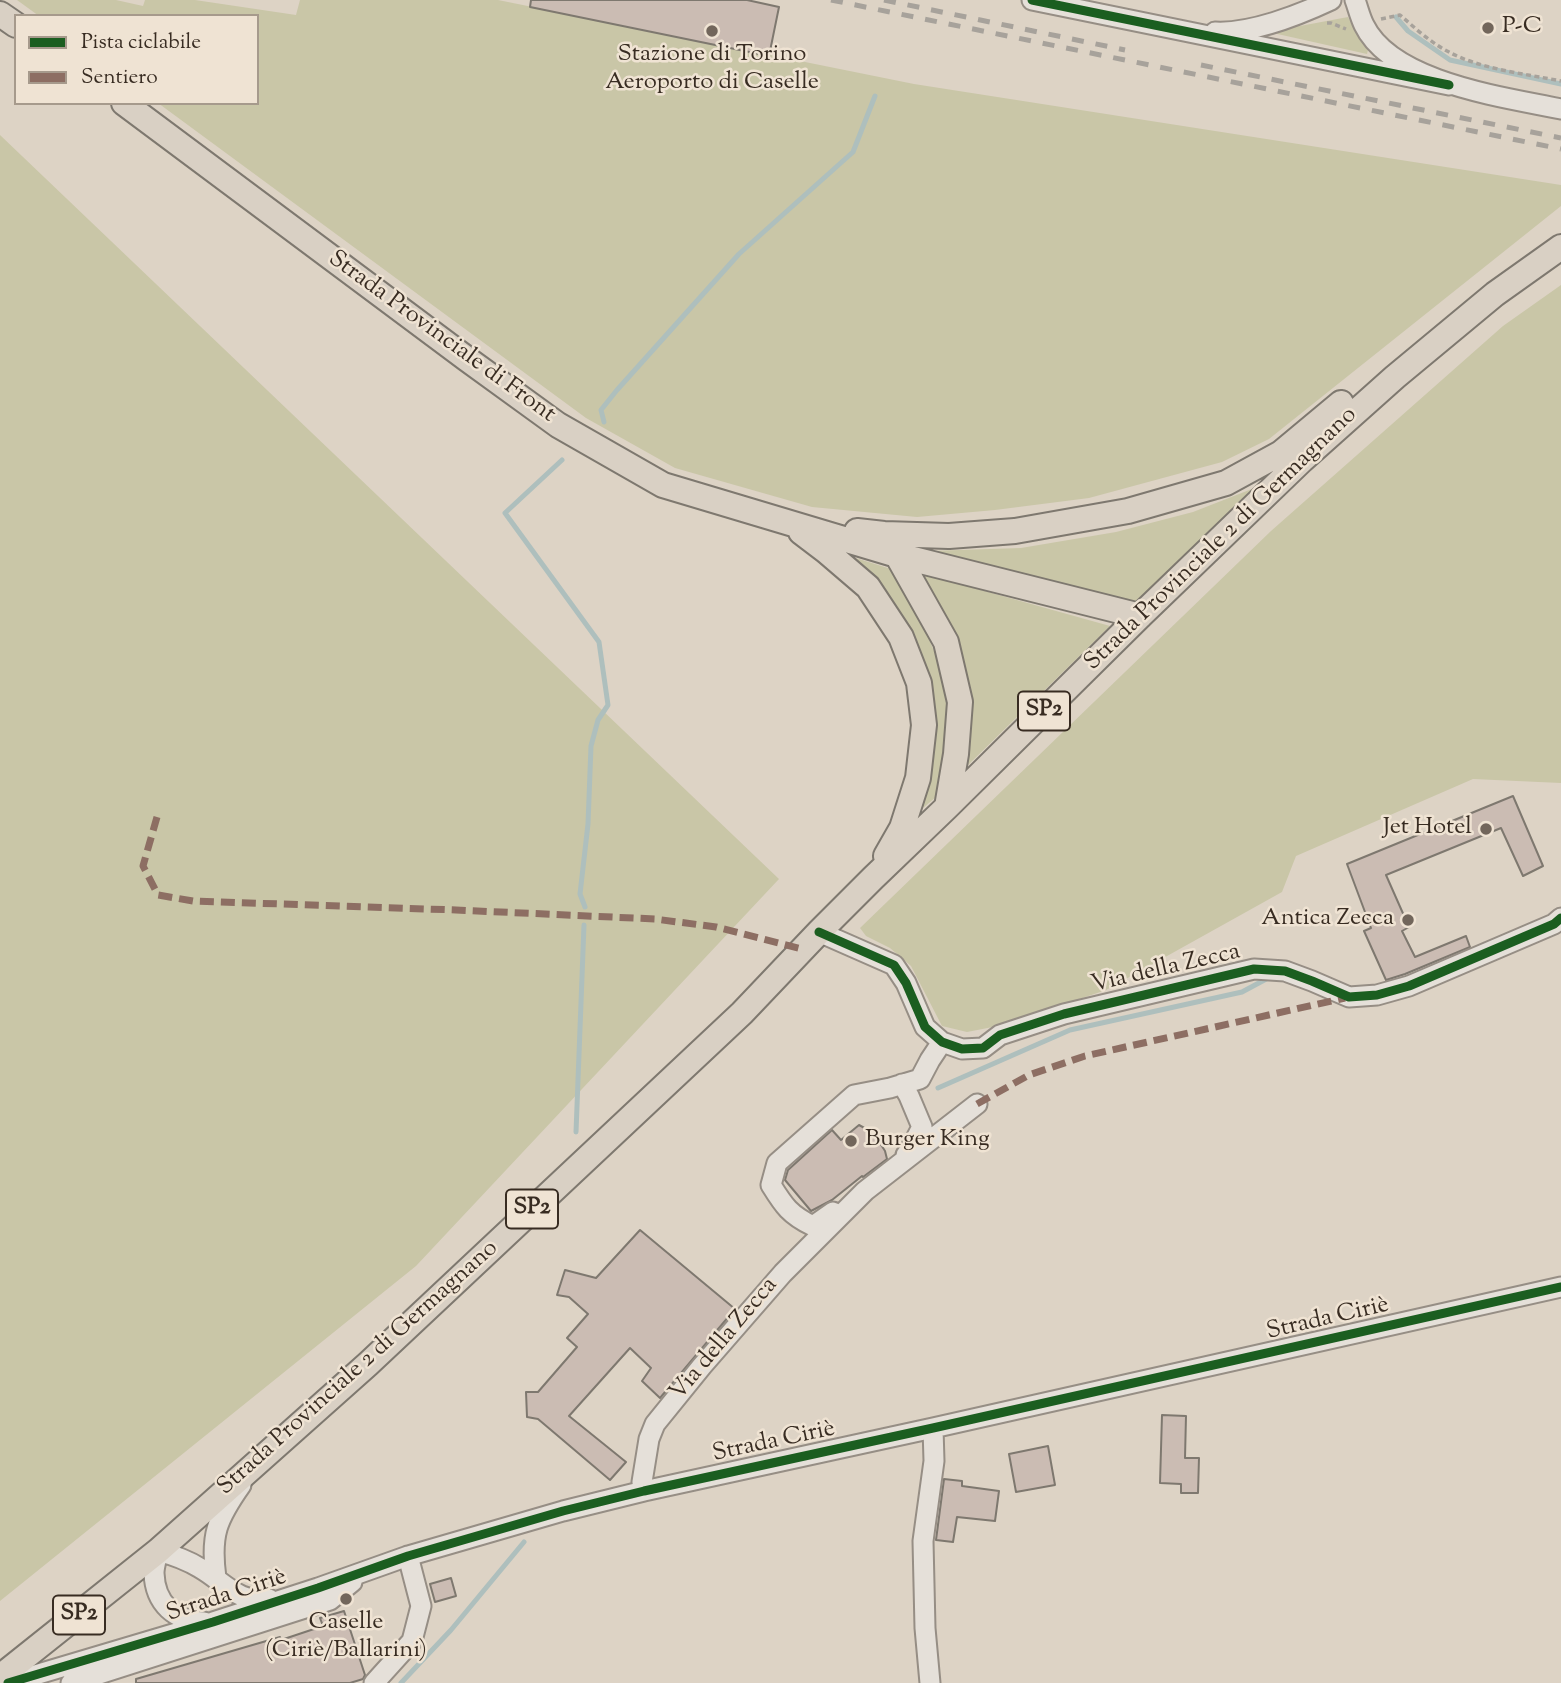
<!DOCTYPE html>
<meta charset="utf-8">
<style>
body{margin:0}
#map{position:relative;width:1561px;height:1683px;overflow:hidden;background:#ddd3c5;font-family:"Sorts Mill Goudy",serif}
canvas{display:block}
.legend{position:absolute;left:14px;top:14px;width:245px;height:91px;box-sizing:border-box;background:#efe3d3;border:2px solid #a69a8c;margin:0;padding:9px 12px;list-style:none;font-size:21px;color:#382c22}
.legend li{display:flex;align-items:center;gap:14px;height:35px}
.legend b{width:35px;border:2px solid #a69a8c}
</style>
<div id="map">
<canvas width="1561" height="1683"></canvas>
<ul class="legend">
<li><b style="height:9px;background:#1b5e20"></b>Pista ciclabile</li>
<li><b style="height:9px;background:#8d6e63"></b>Sentiero</li>
</ul>
</div>
<script>
const ctx = document.querySelector('canvas').getContext('2d');
ctx.lineJoin = 'round';
function paint(path, color) {
  ctx.fillStyle = color;
  ctx.fill(path, 'evenodd');
}
function stroke(path, color, width, dash) {
  ctx.strokeStyle = color;
  ctx.lineWidth = width;
  ctx.lineCap = dash ? 'butt' : 'round';
  ctx.setLineDash(dash || []);
  ctx.stroke(path);
}
function write(font, color, halo, rows, align = 'center') {
  ctx.font = font + ' "Sorts Mill Goudy",serif';
  ctx.lineWidth = 5;
  ctx.setLineDash([]);
  ctx.textBaseline = 'middle';
  ctx.strokeStyle = halo;
  ctx.fillStyle = color;
  for (const [text, x, y, turn = 0] of rows) {
    ctx.save();
    ctx.translate(x, y);
    ctx.rotate((+turn || 0) * Math.PI / 180);
    ctx.textAlign = isNaN(turn) ? turn : align;
    if (halo) ctx.strokeText(text, 0, 0);
    ctx.fillText(text, 0, 0);
    ctx.restore();
  }
}
paint(new Path2D(`
 M17,0h99l27,6 2,-6h50l101,15 4,-15h198l416,84 647,101v21l-292,233 -47,23 -133,36 -94,12 -78,7 -105,-10 -137,-39 -89,-50 -428,-315h99v-87h-218z
 M1348,17l9,18 11,15 -1,4 -94,-21 -1,-4 26,-8 2,5z
 M0,135l779,744 -363,387 -416,335z
 M1561,285v498l-88,-4 -177,77 -14,36 -176,98 -103,35 -36,7 -25,-6 -31,-60 -21,-18 -24,-12 -6,-8 411,-397 232,-205z
 M1262,485l-127,119 -207,-53 93,-3 95,-16 77,-20z
 M846,555l45,14 26,42 25,59 4,32v29l-4,33 -6,33 -19,16 16,-88z
 M920,573l190,53 -143,140 3,-66z`), '#c9c6a7');
stroke(new Path2D(`
 M1396,17l12,14 42,29 111,24
 M604,422l-3,-12 16,-20 122,-136 114,-102 22,-56
 M562,460l-57,53 94,129 9,63 -10,15 -7,26 -3,78 -8,70 5,13
 M938,1088l132,-58 172,-38 28,-15
 M576,1132l8,-207
 M401,1683l50,-53 73,-88`), '#aebfbd', 5);
const building = new Path2D(`
 M531,0h216l32,7 -10,49 -239,-49z
 M1513,796l30,70 -20,10 -22,-48 -115,47 23,52 -7,4 13,26 51,-21 4,11 -65,27 -19,6 -22,-49 7,-3 -24,-64z
 M859,1125l11,6 8,9 7,11 2,8 -24,18 -1,-1 -30,24 -21,11 -26,-31 3,-10 44,-40 9,10z
 M640,1230l95,79 -75,89 -18,-17 9,-13 -21,-20 -61,68 57,46 -16,18 -72,-61 -11,-2 -1,-25h12l39,-45 -10,-9 21,-24 -19,-17 -12,-2 8,-25 31,8z
 M1162,1415l24,1 -1,42h14l-1,35h-17v-9l-21,-1z
 M1048,1446l7,39 -39,7 -7,-38z
 M944,1479l18,2v5l37,5 -4,30 -38,-4 -4,25 -17,-2z
 M451,1578l5,18 -21,6 -5,-18z
 M344,1611l21,64 -2,4 -13,4h-214v-4l144,-42 1,3 42,-14 -3,-8z`);
paint(building, '#cbbcb3');
stroke(building, '#7e786f', 2);
const minor = new Path2D(`
 M1032,0l417,85
 M1355,0c3,8 5,17 9,25 28,58 140,72 197,84
 M1215,32c35,2 84,-17 116,-32
 M819,932l75,33 12,18 19,44 17,15 20,7 21,-1 17,-13 64,-21 190,-45 31,2 27,10 37,16 28,-2 32,-9 145,-62 7,-6
 M902,1084l7,12 13,31 -13,25 -3,3
 M833,1212l-20,14c-23,-11 -29,-20 -42,-41l6,-22 77,-68 36,-7 30,-9 10,-19 12,-18
 M644,1491l-2,-9 7,-43 6,-15 47,-58 81,-93 82,-82 112,-87
 M216,1578c-6,-43 1,-59 25,-93
 M204,1622c-29,-1 -49,-18 -50,-49 0,-7 3,-15 4,-22 15,4 29,9 42,17 23,13 40,37 69,31
 M8,1683l205,-61 105,-34 90,-32 155,-45 81,-20 289,-63 628,-141
 M71,1683l259,-83 22,-18
 M374,1683l38,-42 9,-35 -13,-50
 M930,1683l-5,-55 -2,-87 11,-80 -1,-33`);
const major = new Path2D(`
 M0,14l16,11
 M124,103l343,256 91,66 105,60 234,70 243,61
 M857,531l27,3 65,2 66,-5 113,-20 98,-28 55,-30 60,-50
 M801,532l25,19 42,36 33,50 18,46 5,42 -6,53 -16,50 -16,28
 M897,555l49,87 14,60 -4,52 -9,53
 M0,1677l158,-126 210,-187 374,-351 77,-81 54,-54 74,-71 193,-191 162,-156 93,-83 100,-83 66,-47`);
stroke(minor, '#968e85', 23);
stroke(major, '#7e786f', 28);
stroke(new Path2D(`
 M1381,19l19,-4c15,13 31,28 49,37 31,17 77,22 112,29
 M1327,23h4l15,6`), '#a7a29b', 3.5, [5, 3.5]);
stroke(minor, '#e5e0d9', 19);
stroke(major, '#d9d0c4', 24);
stroke(new Path2D(`
 M831,0l730,149
 M884,0l241,50
 M1201,65l360,73`), '#a7a29b', 5, [12, 12]);
stroke(new Path2D(`
 M157,817l-14,49 15,29 35,6 263,9 199,9 61,8 86,22
 M977,1104l52,-29 56,-19 260,-58`), '#8d6e63', 7, [14, 7]);
stroke(new Path2D(`
 M1032,0l417,85
 M819,932l75,33 12,18 19,44 17,15 20,7 21,-1 17,-13 64,-21 190,-45 31,2 27,10 37,16 28,-2 32,-9 145,-62 7,-6
 M8,1683l205,-61 105,-34 90,-32 155,-45 81,-20 289,-63 628,-141`), '#1b5e20', 9);
for (const [x, y, r, color] of [
 [1488,28,7,"#72665b"],
 [712,31,7,"#72665b"],
 [1486,829,7,"#72665b"],
 [1408,920,7,"#72665b"],
 [851,1141,7,"#72665b"],
 [346,1599,7,"#72665b"]
]) {
  const dot = new Path2D();
  dot.arc(x, y, r, 0, 2 * Math.PI);
  ctx.fillStyle = color;
  ctx.fill(dot);
  stroke(dot, '#efe3d3', 2.5);
}
for (const [x, y, w] of [
 [1044,711,52],
 [532,1209,52],
 [79,1615,52]
]) {
  const box = new Path2D();
  box.roundRect(x - w / 2, y - 19.5, w, 39, 5);
  ctx.fillStyle = '#efe3d3';
  ctx.fill(box);
  stroke(box, '#382c22', 2);
}
write('bold 23px', '#382c22', null, [
 ["SP2",1044,711],
 ["SP2",532,1209],
 ["SP2",79,1615]
]);
write('24px', '#382c22', '#efe3d3', [
 ["P-C",1502,28],
 ["Stazione di Torino",712,56,"center"],
 ["Aeroporto di Caselle",712,84,"center"],
 ["Jet Hotel",1472,829,"right"],
 ["Antica Zecca",1394,920,"right"],
 ["Burger King",865,1141],
 ["Caselle",346,1624,"center"],
 ["(Ciriè/Ballarini)",346,1652,"center"]
], 'left');
write('24px', '#382c22', '#efe3d3', [
 ["Strada Provinciale di Front",441,338,36],
 ["Strada Provinciale 2 di Germagnano",1222,540,-44],
 ["Via della Zecca",1166,970,-13],
 ["Strada Ciriè",1328,1320,-13],
 ["Via della Zecca",725,1340,-50],
 ["Strada Provinciale 2 di Germagnano",359,1369,-42],
 ["Strada Ciriè",774,1443,-12],
 ["Strada Ciriè",227,1597,-18]
]);
</script>
